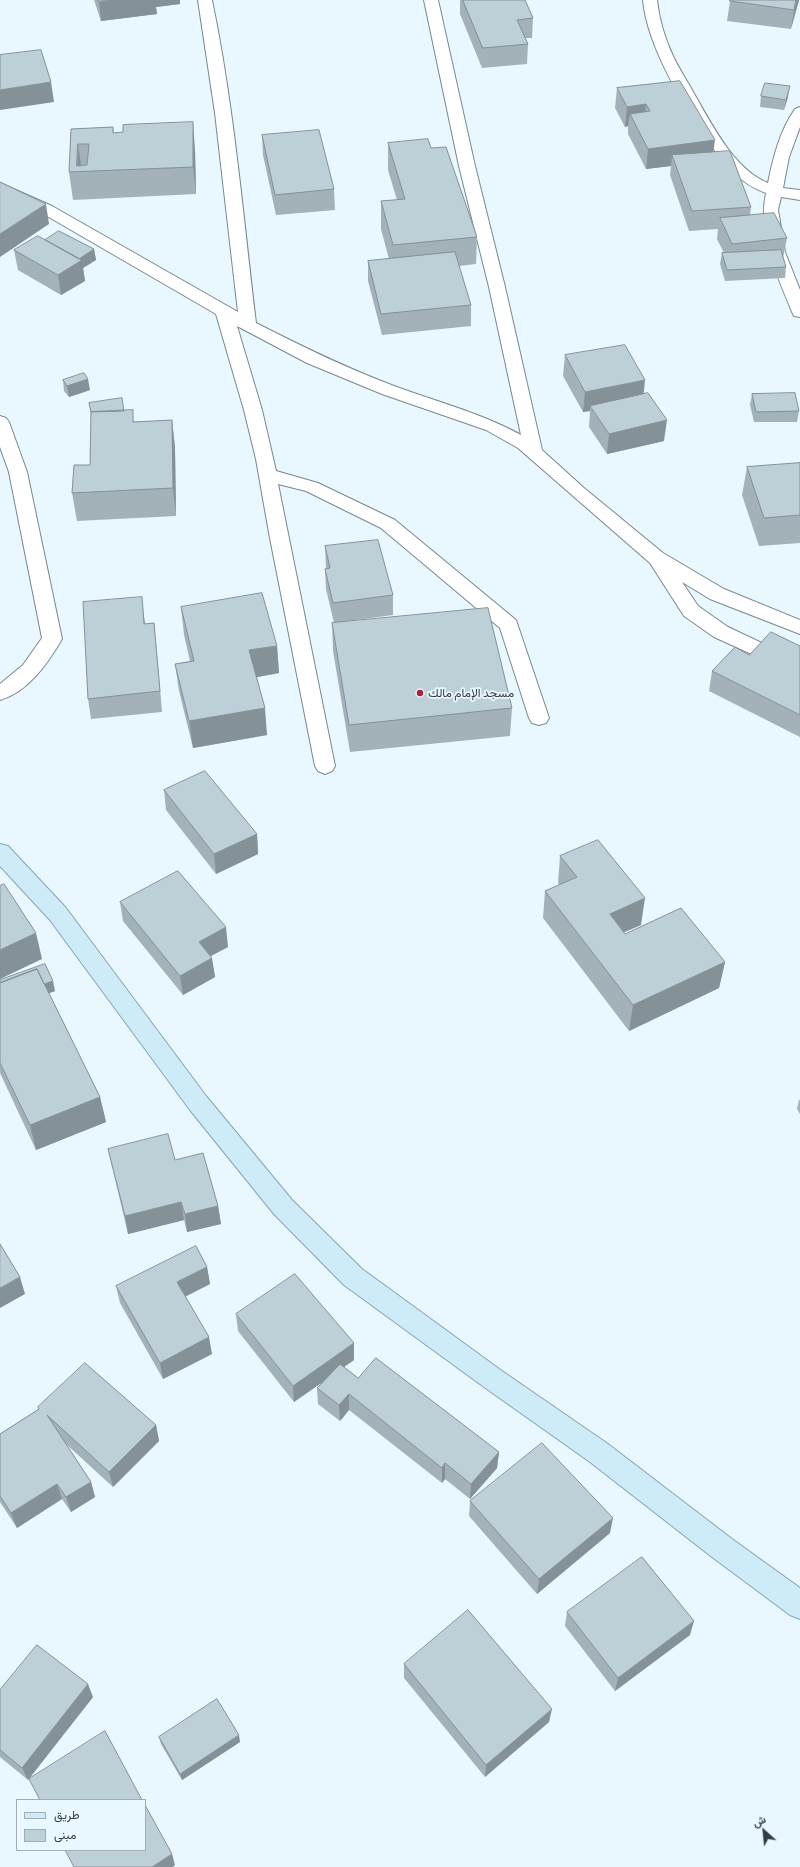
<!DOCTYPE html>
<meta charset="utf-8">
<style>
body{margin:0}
#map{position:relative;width:800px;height:1867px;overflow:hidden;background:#e9f8ff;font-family:Literata,Vazirmatn,serif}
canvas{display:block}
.legend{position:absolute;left:16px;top:1799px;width:130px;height:52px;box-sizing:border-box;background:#e9f8ff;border:1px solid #a1adb2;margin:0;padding:5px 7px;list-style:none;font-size:12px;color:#353c3f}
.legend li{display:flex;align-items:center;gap:8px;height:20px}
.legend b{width:20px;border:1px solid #a1adb2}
.north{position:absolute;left:744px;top:1811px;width:40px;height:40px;-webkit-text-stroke:3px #e9f8ff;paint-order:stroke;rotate:333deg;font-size:11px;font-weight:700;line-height:16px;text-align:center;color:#353c3f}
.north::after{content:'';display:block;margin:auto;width:14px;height:18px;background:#353c3f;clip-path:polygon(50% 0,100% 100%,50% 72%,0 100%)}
</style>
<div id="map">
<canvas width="800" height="1867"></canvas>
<ul class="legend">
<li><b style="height:5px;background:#ceebf8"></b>طريق</li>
<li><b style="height:11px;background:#bdcfd7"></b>مبنى</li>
</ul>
<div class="north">ش</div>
</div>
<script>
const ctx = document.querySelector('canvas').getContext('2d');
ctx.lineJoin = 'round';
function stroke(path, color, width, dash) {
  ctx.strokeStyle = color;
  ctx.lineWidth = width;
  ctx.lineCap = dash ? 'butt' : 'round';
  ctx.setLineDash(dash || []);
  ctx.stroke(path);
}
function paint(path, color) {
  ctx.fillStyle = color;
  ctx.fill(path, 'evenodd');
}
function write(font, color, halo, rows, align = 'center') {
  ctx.font = font + ' Literata,Vazirmatn,serif';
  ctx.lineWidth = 3.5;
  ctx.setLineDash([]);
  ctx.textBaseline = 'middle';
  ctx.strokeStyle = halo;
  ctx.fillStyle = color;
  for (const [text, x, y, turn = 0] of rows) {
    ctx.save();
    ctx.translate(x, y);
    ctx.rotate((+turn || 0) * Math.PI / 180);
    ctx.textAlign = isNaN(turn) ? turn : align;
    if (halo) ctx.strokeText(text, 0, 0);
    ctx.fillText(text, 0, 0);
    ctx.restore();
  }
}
const minor = new Path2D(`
 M198,0h14c22,106 31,215 44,323 45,23 90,45 138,63 43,16 87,27 127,49l-32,-148 -30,-121 -35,-166h14l37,166 30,121 37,163 42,38 79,65 61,36 76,31v14l-90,-35 -28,-17 16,24 30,21 72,34v15l-86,-39 -30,-21 -34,-53 -132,-115 -32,-18 -104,-36 -75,-31 -70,-37 25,84 14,61 42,12 77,37 121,100 33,98 -3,5 -7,2 -7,-2 -3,-5 -29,-90 -119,-100 -75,-37 -28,-7 57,282 -3,5 -7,3 -7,-3 -3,-5 -46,-233 -13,-74 -12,-49 -28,-96 -176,-102 -40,-18v-11l52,23 186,106 -23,-199z
 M643,0h14c2,18 8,39 16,56 5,11 13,23 19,34 18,31 41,79 76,93 5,-25 12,-53 27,-74l5,-2v20l-11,30 -6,31 17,2v10l-19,-3 -3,13 7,42 15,38v27l-6,-1 -2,-4c-15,-38 -35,-78 -26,-119 -14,-5 -25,-13 -36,-23 -7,-6 -12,-15 -17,-22 -27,-38 -66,-101 -70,-148z
 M0,416l6,2 3,4 18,50 35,167c-14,24 -34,53 -62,61v-16l23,-19 19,-27 -33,-166 -9,-25z`);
const major = new Path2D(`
 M0,844l8,2 58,62 140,188 86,104 70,69 140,102 106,73 124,95 68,49v31l-10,-4 -78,-58 -122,-95 -106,-75 -140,-102 -70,-71 -84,-104 -140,-190 -50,-54z`);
stroke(minor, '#77888f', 2);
stroke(major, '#84a5b4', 2);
paint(minor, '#fff');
paint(major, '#ceebf8');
paint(new Path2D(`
 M94,0h86v4l-24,3 1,7 -56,7z
 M460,0h65l8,18 -1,20h-7l3,6 -1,20 -45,4 -22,-54z
 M799,0l-8,29 -64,-8 3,-20z
 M680,81l33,71 38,55 -1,8 37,23 -4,20 3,9 -1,11 -60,3 -5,-17 2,-11h2l-7,-14 1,-10 -29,2 -19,-56 1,-9 -25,3 -18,-35v-8l-3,1 -10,-19 2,-20z
 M761,96l27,1 -4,13 -24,-3z
 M113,127l1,6 81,17 1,44 -123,6 -4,-28 2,-43z
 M262,135l72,54 1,21 -59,5 -13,-60z
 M388,143l43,5 46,89 -1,27 -17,2 12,39v21l-89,9 -14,-54v-20l21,-2 -8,-30v-28l16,-1 -9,-30z
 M45,240l49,9 2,11 -13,8 2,13 -24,14 -43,-25 -4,-20z
 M565,355l79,39 20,47 -57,13 -18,-27 1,-16 -7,1 -20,-36z
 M63,380l27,10 -21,7 -5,-6z
 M752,394l47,17 -2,11h-43l-4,-17z
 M89,403l35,8 11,11 37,-2 3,28 1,68 -99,5 -5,-28 18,-28 1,-50z
 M800,463v80l-41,3 -17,-51 5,-28z
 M325,546l68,49v20l-59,8 -8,-34 -1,-20h1z
 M181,607l96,39 2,27 -22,4 10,58 -74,13 -14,-57 -4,-27 15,-3 -6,-26z
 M144,617l1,7 9,-1 2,21 6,68 -71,7 -3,-20z
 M332,623l180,85 -2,28 -160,16 -17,-101z
 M800,646v91l-91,-46 3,-20 37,-16z
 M164,790l93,44 1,20 -42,20 -50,-64z
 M560,856l81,69 -17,7 1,2 100,28 -6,26 -90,43 -86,-113 2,-27 14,-6 -1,-2z
 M120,902l108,45 -17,9 4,21 -32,18 -60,-74z
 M0,980l55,11 -6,2 51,104 6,25 -70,28 -36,-77z
 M799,1100h1v14l-3,-5z
 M108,1149l67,11 43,46 3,18 -34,8 -3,-12 -56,14z
 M207,1267l3,17 -25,13 27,57 -49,25 -43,-76 -4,-17z
 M236,1314l118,29v17l-10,7 14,11 141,74 -2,16 -27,31 -25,-20 -3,4 -93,-73 -9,11 -22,-17 -1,-16 4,-5 -27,19 -56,-71z
 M38,1407l118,18 3,16 -46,46 -47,-43 25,38 4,15 -24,15 -9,-13 -45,29 -17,-26v-68l39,-25z
 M470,1501l140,32 -73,61 -68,-78z
 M567,1612l123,23 -75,56 -50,-65z
 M404,1664l145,58 -64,55 -81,-99z
 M0,1690l93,7 -65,83 -28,-23z
 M159,1737l81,5 -58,38 -21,-36z`), '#a3b2b9');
paint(new Path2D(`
 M111,0h69v4l-24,3 1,7 -56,7 -2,-19z
 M796,0h3l-8,29 3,-19z
 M51,82l3,20 -54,8v-20z
 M790,86l-2,11 -4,13 2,-10z
 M646,104l-2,20 -14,-10 -2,12 -3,1 2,-20z
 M193,122l2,28 1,44 -3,-27z
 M715,140l-3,20 -40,-5 -1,11 -25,3 2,-20z
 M78,144l4,28 -5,-6z
 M46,204l3,20 -49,33v-23z
 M94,249l2,11 -13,8 2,13 -24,14 -3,-20 16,-13z
 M88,379l2,11 -21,7 -2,-11z
 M645,380l-2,21 -53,5v5l-7,1 2,-20z
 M172,420l3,28 1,68 -3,-28z
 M667,420l-3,21 -57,13 2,-20z
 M142,597l2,20 3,28 -3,-21z
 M154,623l2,21 6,68 -2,-21z
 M277,646l2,27 -27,5 -3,-28z
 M265,708l2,27 -74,13 -4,-27z
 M257,834l1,20 -42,20 -2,-20z
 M645,898l-4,27 -35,15 4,-26z
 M226,927l2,20 -27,14 -2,-19z
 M36,933l6,26 -42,20v-29z
 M212,958l3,19 -32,18 -3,-19z
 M725,962l-6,26 -90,43 4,-26z
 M53,981l2,10 -55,20v-11z
 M100,1097l6,25 -70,28 -6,-25z
 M181,1202l3,18 -56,14 -3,-18z
 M218,1206l3,18 -34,8 -2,-18z
 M207,1267l3,17 -30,15 -3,-17z
 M20,1277l5,17 -25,14v-20z
 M209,1337l3,17 -49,25 -3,-16z
 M354,1343v17l-60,42 -1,-16z
 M349,1394v16l-9,11 -1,-16z
 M156,1425l3,16 -46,46 -4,-15z
 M499,1452l-2,16 -27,31 1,-15z
 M445,1463v16l-3,4v-15z
 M91,1482l4,15 -24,15 -5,-15z
 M57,1484l5,15 -45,29 -6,-15z
 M613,1518l-3,15 -73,61 2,-15z
 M694,1621l-4,14 -75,56 3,-13z
 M88,1684l5,13 -65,83 -6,-12z
 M552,1709l-3,13 -64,55 1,-12z
 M239,1735l1,7 -58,38 -2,-6z
 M172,1854l3,11 -2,2h-21z`), '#849196');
const building = new Path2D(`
 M98,0h13l-12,2z
 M463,0h62l8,18 -16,2 11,24 -45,4z
 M730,0h66l-2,10 -64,-9z
 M41,50l10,32 -51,8v-35z
 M680,81l35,59 -67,9 -18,-35 20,-3 -4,-7 -19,3 -10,-19z
 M765,83l25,3 -4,14 -25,-4z
 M193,122v45l-124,5 2,-43 42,-2v6l10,-1v-7zM78,144h11l-2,21 -10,1z
 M319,130l15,59 -59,6 -13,-60z
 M428,139l3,9 15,-1 31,90 -84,8 -12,-44 24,-2 -17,-56z
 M730,151l21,56 -59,4 -20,-56z
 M0,182l46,22 -46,30z
 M774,213l13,25 -55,6 -12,-26z
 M59,231l35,18 -15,10 -34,-19z
 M38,236l44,24 -24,15 -44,-25z
 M781,250l5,17 -59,3 -5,-17z
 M455,252l16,53 -90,9 -13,-53z
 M625,345l20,35 -60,12 -20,-37z
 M84,373l4,6 -21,7 -4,-6z
 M648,393l19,27 -58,14 -19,-28z
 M795,393l4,18 -43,1 -4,-18z
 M122,398l2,13 -33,1 -2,-9z
 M133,410v12l39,-2 1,68 -101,5 2,-28h16l1,-53z
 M800,463v52l-36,3 -17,-51z
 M378,540l15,55 -60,8 -8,-34 5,-1 -5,-22z
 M262,593l15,53 -28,4 16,58 -76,13 -14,-57 19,-3 -13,-54z
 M142,597l2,27 10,-1 6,68 -72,8 -5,-97z
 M488,608l24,100 -163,17 -17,-102z
 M771,632l29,14v69l-88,-44 23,-24 14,8z
 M205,771l52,63 -43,20 -50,-64z
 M598,840l47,58 -35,16 15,20 56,-26 44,54 -92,43 -88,-114 32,-14 -17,-21z
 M178,871l48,56 -27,15 13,16 -32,18 -60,-74z
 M4,884l32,49 -36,17v-64z
 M45,964l8,17 -9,3 -7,-15 -37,14v-3z
 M37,969l63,128 -70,28 -30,-62v-80z
 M168,1134l7,26 28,-7 15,53 -33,8 -4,-12 -56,14 -17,-67z
 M0,1244l20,33 -20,11z
 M196,1246l11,21 -30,15 32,55 -49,26 -44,-77z
 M295,1274l59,69 -61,43 -57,-72z
 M376,1358l123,94 -28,32 -26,-21 -3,5 -93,-74 -10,11 -22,-17 23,-24 18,14z
 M85,1363l71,62 -47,47 -62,-57 44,67 -25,15 -9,-13 -46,29 -11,-17v-62l39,-25 -1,-2z
 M542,1443l71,75 -74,61 -69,-78z
 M642,1557l52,64 -76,57 -51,-66z
 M468,1610l84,99 -66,56 -82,-101z
 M37,1645l51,39 -66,84 -22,-18v-60z
 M217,1699l22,36 -59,39 -21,-37z
 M105,1731l37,69h-102l-11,-21z
 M145,1805l27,49 -20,13h-78l-9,-17h80z`);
paint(building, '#bdcfd7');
stroke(building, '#849196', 1);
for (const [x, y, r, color] of [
 [420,693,4,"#b11e3c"]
]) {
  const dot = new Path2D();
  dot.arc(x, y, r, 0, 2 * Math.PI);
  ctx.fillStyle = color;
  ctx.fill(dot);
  stroke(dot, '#e9f8ff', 1.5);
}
write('12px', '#353c3f', '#e9f8ff', [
 ["مسجد الإمام مالك",428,693]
], 'left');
</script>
